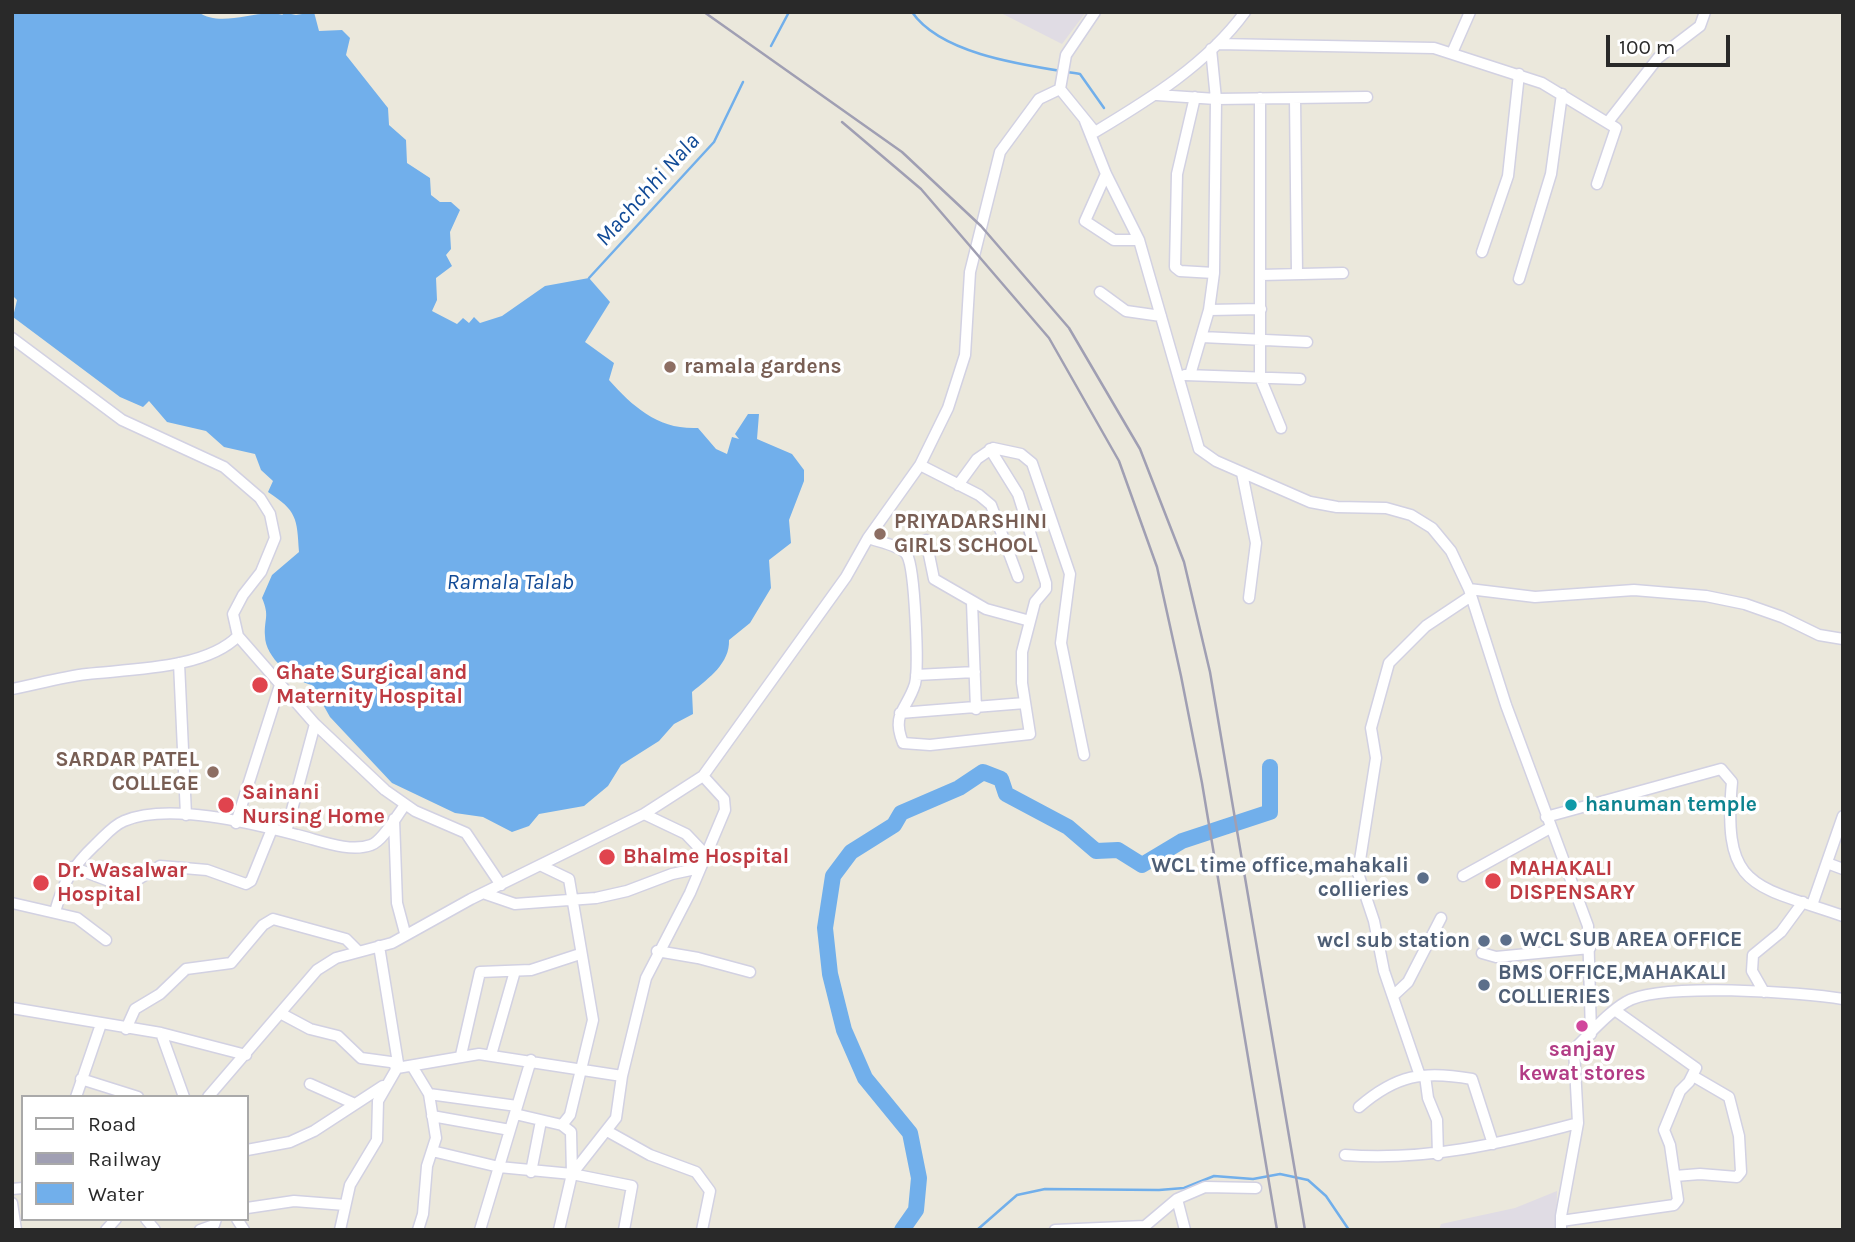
<!DOCTYPE html>
<style>
body{margin:0}
#map{position:relative;width:1855px;height:1242px;overflow:hidden;background:#ebe8dc;font-family:Karla,sans-serif}
canvas{display:block}
.frame{position:absolute;inset:0;border:14px solid #292929;pointer-events:none}
.legend{position:absolute;left:21px;top:1095px;width:228px;height:126px;box-sizing:border-box;background:#fff;border:2px solid #a9a9a9;margin:0;padding:9px 12px;list-style:none;font-size:21px;color:#292929}
.legend li{display:flex;align-items:center;gap:14px;height:35px}
.legend b{width:35px;border:2px solid #a9a9a9}
.scale{position:absolute;left:1606px;top:35px;width:124px;height:32px;box-sizing:border-box;border:4px solid #292929;border-top:0;padding-left:9px;font-size:21px;line-height:24px;white-space:nowrap;color:#292929;-webkit-text-stroke:5px #fff;paint-order:stroke}
</style>
<div id="map">
<canvas width="1855" height="1242"></canvas>
<div class="frame"></div>
<ul class="legend">
<li><b style="height:9px;background:#fff"></b>Road</li>
<li><b style="height:9px;background:#a09fb3"></b>Railway</li>
<li><b style="height:19px;background:#71afeb"></b>Water</li>
</ul>
<div class="scale">100 m</div>
</div>
<script>
const ctx = document.querySelector('canvas').getContext('2d');
ctx.lineJoin = 'round';
function paint(path, color) {
  ctx.fillStyle = color;
  ctx.fill(path, 'evenodd');
}
function stroke(path, color, width, dash) {
  ctx.strokeStyle = color;
  ctx.lineWidth = width;
  ctx.lineCap = dash ? 'butt' : 'round';
  ctx.setLineDash(dash || []);
  ctx.stroke(path);
}
function write(font, color, halo, rows, align = 'center') {
  ctx.font = font + ' Karla,sans-serif';
  ctx.lineWidth = 7;
  ctx.setLineDash([]);
  ctx.textBaseline = 'middle';
  ctx.strokeStyle = halo;
  ctx.fillStyle = color;
  for (const [text, x, y, turn = 0] of rows) {
    ctx.save();
    ctx.translate(x, y);
    ctx.rotate((+turn || 0) * Math.PI / 180);
    ctx.textAlign = isNaN(turn) ? turn : align;
    if (halo) ctx.strokeText(text, 0, 0);
    ctx.fillText(text, 0, 0);
    ctx.restore();
  }
}
paint(new Path2D(`
 M999,12h87l-24,32z
 M1557,1191l-1,39h-117l2,-6 74,-16z`), '#e0dce4');
paint(new Path2D(`
 M12,12h186c25,17 57,-4 85,3l-2,-3 15,3 18,-3 5,19 23,-1 8,8 -4,17 42,53 1,17 17,15 1,23 23,15 1,17 9,7h11l9,8 -10,22 1,17 -5,6 6,11 -16,12 1,22 -5,11 25,13 6,-6 6,5 5,-6 6,6 22,-7 43,-30 44,-8 21,24 -25,40 29,21 -5,17c24,27 50,50 89,48l18,21 11,5 5,-17 7,2 -4,-5 13,-20h11l-2,25 35,15 12,16v11l-15,39 2,23 -22,17 2,28 -21,35 -21,17c1,23 -20,38 -37,52l1,22 -19,10 -15,17 -38,24 -13,21 -24,20 -45,8 -10,12 -17,6 -29,-15 -28,-4 -63,-30 -62,-66 -18,-32c-19,-4 -47,-28 -47,-49 -1,-18 5,-19 -3,-38l10,-23 27,-23c-2,-34 -2,-41 -31,-60l5,-11 -12,-11 -6,-16 -31,-7 -18,-16 -39,-9 -18,-21 -6,6 -23,-10 -107,-80 4,-17 -5,-5z`), '#71afeb');
stroke(new Path2D(`
 M912,12c30,44 119,54 168,62l24,34
 M771,46l18,-34
 M589,278l125,-136 29,-60
 M977,1230l40,-35 28,-6 114,1 25,-2 30,-12 39,3 27,-5 28,6 18,16 23,34`), '#71afeb', 2.5);
stroke(new Path2D(`
 M902,1230l14,-20 3,-32 -9,-45 -45,-55 -21,-48 -14,-56 -5,-46 8,-52 18,-24 43,-27 7,-12 58,-25 24,-16 18,7 5,15 62,33 28,24 22,-1 24,15 40,-24 88,-29v-45`), '#71afeb', 16);
const minor = new Path2D(`
 M1217,44l217,4 108,35 74,45 -19,56
 M1452,53l18,-41
 M1060,89l35,43c55,-33 112,-68 150,-120
 M1060,89l6,-34 29,-43
 M1157,95l59,4 151,-2
 M1195,97l-18,77 -2,93 5,4 34,2
 M1260,98v279l21,51
 M1295,98l2,176
 M1085,121l21,53 33,66 60,209 17,12 94,41 27,5 49,1 25,7 21,13 19,23 18,38 37,116 82,221 3,108
 M1608,122l50,-64 42,-32 5,-14
 M1106,174l-21,47 29,19h25
 M1482,252l26,-76 11,-102
 M1261,275l82,-2
 M1519,279l32,-105 11,-80
 M1100,292l26,19 35,5
 M1209,310l52,-1
 M1202,337l105,5
 M12,338l110,82 102,47 36,31 10,16 5,24 -14,34 -18,23 -10,19 5,22 77,88 70,66 30,21 51,22 35,52
 M1185,375l115,4
 M1190,375l19,-65 5,-37 2,-174 -5,-50
 M920,465l59,30 12,10 27,72
 M1242,473l14,70 -7,55
 M958,485l19,-26 16,-11 28,6 11,9 38,111 -9,69 23,112
 M868,538c11,4 34,8 39,17 8,14 12,112 8,129 -8,26 -24,29 -12,59l27,2 100,-11 -8,-51v-31l13,-50 11,-13v-6l-28,-89 -28,-45
 M926,540l8,39 52,30 44,12
 M1469,589l66,8 99,-7 72,6 39,8 37,13 37,18 24,4
 M972,602l4,107
 M179,663l7,152
 M916,675l59,-3
 M12,689c25,-5 50,-12 75,-15 44,-5 119,-5 151,-38
 M900,713l125,-10
 M644,814l42,20 20,21
 M1546,817l175,-48 11,13c-10,108 22,103 111,134
 M394,819l3,84 8,30
 M236,823l44,-138
 M286,832l29,-108
 M1827,863l16,6
 M542,866l27,13 24,141 -23,95 -8,10 9,7 1,42 -13,56
 M72,867l48,18 12,-2 28,-17 47,4 39,14 5,-3 21,-52
 M1463,876l87,-48
 M483,893l32,11 81,-6 31,-7 45,-17 28,-6
 M12,903l65,15 29,22
 M1812,905l31,-89
 M55,912c8,-30 18,-46 40,-67 9,-8 17,-19 29,-24 44,-19 127,2 173,14 22,5 52,18 74,10 12,-4 26,-30 34,-40
 M379,946l19,117 -3,3
 M657,951l41,7 52,14
 M1482,953l14,4 94,-9
 M1764,992l-12,-21 1,-16 28,-23 22,-30
 M1393,996l15,-14 33,-64
 M12,1008l149,25 85,22
 M280,1013l30,16 28,7 23,22 37,5
 M126,1029l9,-20 25,-15 26,-25 45,-6 32,-38 10,-6 73,20 12,12
 M161,1033l23,64
 M461,1055l19,-83 51,-2 49,-16
 M491,1055l24,-84
 M412,1066l17,28 7,44 -9,28 -4,48 -5,16
 M622,1076l24,-98 44,-85 35,-83 -1,-11 -21,-23
 M1420,1076l-36,-105 -10,-50 -16,-48 18,-115 -5,-30 18,-65 37,-37 45,-30
 M1425,1076l3,22 9,22 1,35
 M81,1079l57,18
 M310,1084l45,20
 M429,1094l88,12
 M76,1097l25,-73
 M208,1097l109,-127 19,-12 56,-15 79,-44 173,-85 59,-38 143,-199 22,-39 52,-73 28,-57 17,-53 5,-83 30,-120 39,-53 21,-10
 M1359,1107c37,-32 64,-37 113,-28l21,65
 M515,1114l47,11
 M432,1116l78,14
 M607,1131l43,24 46,17 14,19 -8,39
 M247,1150l43,-8 24,-11 69,-45
 M432,1151l67,16 73,7 60,12 -8,44
 M1345,1155c81,6 155,-11 233,-32
 M531,1172l10,-51
 M1675,1176l25,-2 37,3 4,-5 -2,-36 -10,-39 -36,-21
 M12,1189l11,-1
 M1177,1199l8,31
 M12,1203l4,27
 M247,1208l47,-7 51,4
 M146,1219l9,11
 M237,1219l7,11
 M1561,1221l113,-16 4,-5 -8,-55 -6,-15 16,-39 9,-9 7,-14 -80,-57
 M106,1230l10,-11
 M200,1230l14,-5 2,-6
 M340,1230l10,-45 27,-45 1,-39 19,-33 82,-14 143,22 -6,42 -44,56
 M480,1230l51,-170
 M1055,1230l90,-4 32,-27 28,-12 51,1
 M1561,1230v-14l17,-93 -4,-74c16,-15 33,-36 52,-47 32,-20 177,-10 217,-3`);
stroke(minor, '#d2d1e2', 13);
stroke(minor, '#fff', 10);
stroke(new Path2D(`
 M704,12l198,140 79,74 88,102 71,121 44,113 26,110 95,558
 M842,122l79,67 128,149 70,123 38,106 24,109 21,107 75,447`), '#a09fb3', 2.5);
for (const [x, y, r, color] of [
 [670,367,7,"#8d6e63"],
 [880,534,7,"#8d6e63"],
 [260,685,9,"#e0444e"],
 [213,772,7,"#8d6e63"],
 [226,805,9,"#e0444e"],
 [1571,805,7,"#0f9aa8"],
 [607,857,9,"#e0444e"],
 [1423,878,7,"#5c6f8a"],
 [1493,881,9,"#e0444e"],
 [41,883,9,"#e0444e"],
 [1506,940,7,"#5c6f8a"],
 [1484,941,7,"#5c6f8a"],
 [1484,985,7,"#5c6f8a"],
 [1582,1026,7,"#d1479c"]
]) {
  const dot = new Path2D();
  dot.arc(x, y, r, 0, 2 * Math.PI);
  ctx.fillStyle = color;
  ctx.fill(dot);
  stroke(dot, '#fff', 2.5);
}
write('bold 21px', '#785e54', '#fff', [
 ["ramala gardens",684,367],
 ["PRIYADARSHINI",894,522],
 ["GIRLS SCHOOL",894,546],
 ["SARDAR PATEL",199,760,"right"],
 ["COLLEGE",199,784,"right"]
], 'left');
write('bold 21px', '#be3a42', '#fff', [
 ["Ghate Surgical and",276,673],
 ["Maternity Hospital",276,697],
 ["Sainani",242,793],
 ["Nursing Home",242,817],
 ["Bhalme Hospital",623,857],
 ["MAHAKALI",1509,869],
 ["DISPENSARY",1509,893],
 ["Dr. Wasalwar",57,871],
 ["Hospital",57,895]
], 'left');
write('bold 21px', '#0d838f', '#fff', [
 ["hanuman temple",1585,805]
], 'left');
write('bold 21px', '#4e5e75', '#fff', [
 ["WCL time office,mahakali",1409,866],
 ["collieries",1409,890],
 ["WCL SUB AREA OFFICE",1520,940,"left"],
 ["wcl sub station",1470,941],
 ["BMS OFFICE,MAHAKALI",1498,973,"left"],
 ["COLLIERIES",1498,997,"left"]
], 'right');
write('bold 21px', '#b23c85', '#fff', [
 ["sanjay",1582,1050],
 ["kewat stores",1582,1074]
]);
write('italic 23px', '#114a96', '#fff', [
 ["Machchhi Nala",648,190,-48],
 ["Ramala Talab",510,582]
]);
</script>
